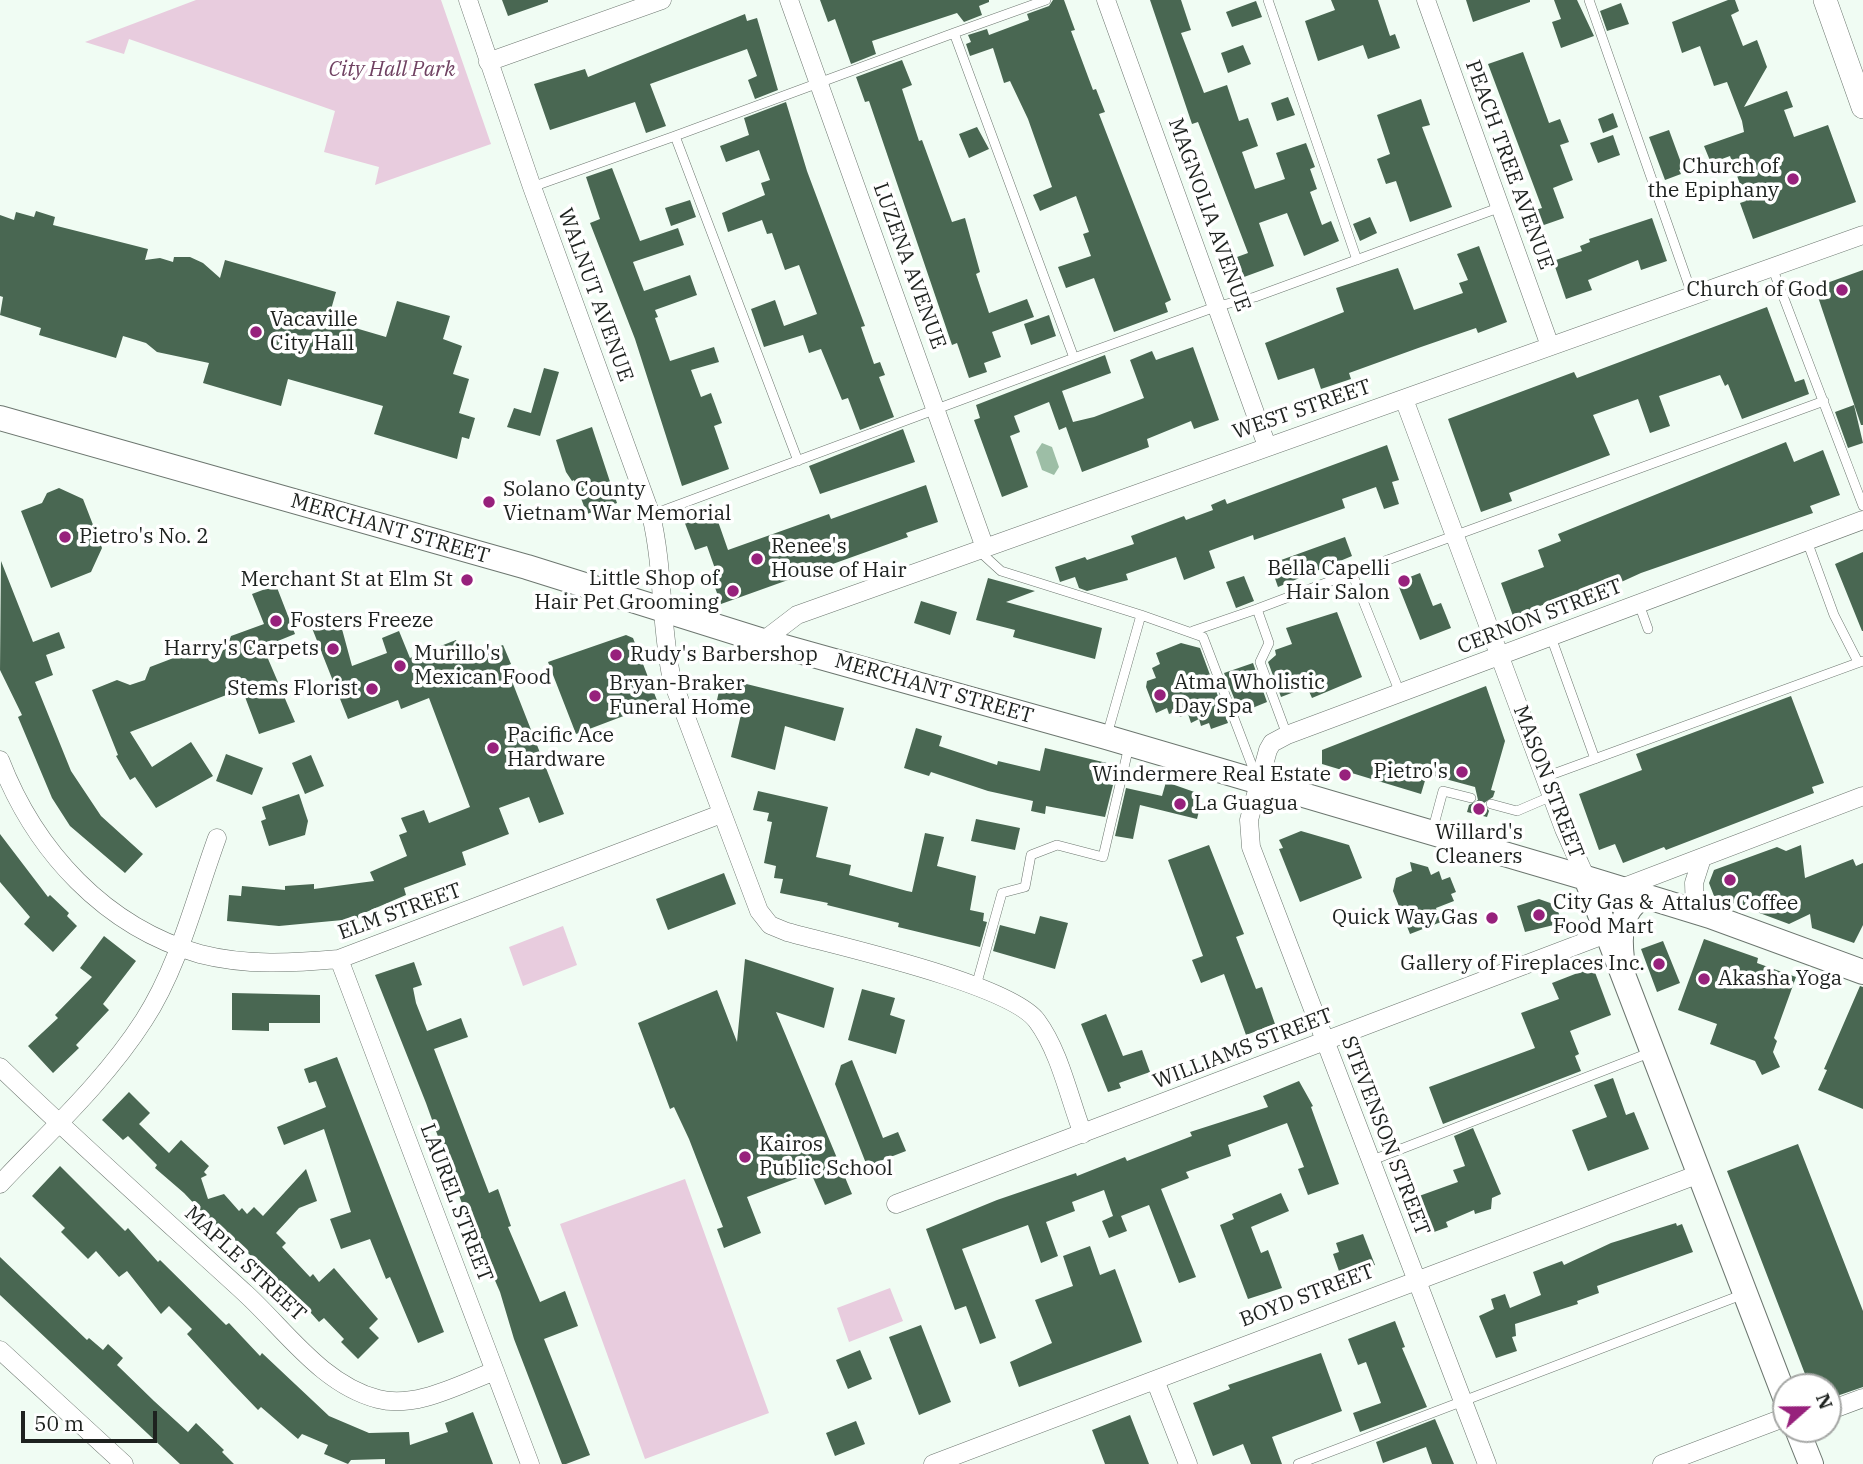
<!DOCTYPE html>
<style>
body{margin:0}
#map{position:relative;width:1863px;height:1464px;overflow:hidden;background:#f0fcf3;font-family:"IBM Plex Serif",serif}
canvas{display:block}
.north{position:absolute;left:1772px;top:1373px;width:70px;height:70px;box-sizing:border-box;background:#fff;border:2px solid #a5a7a5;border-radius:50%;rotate:69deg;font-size:19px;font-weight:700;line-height:28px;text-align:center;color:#1e221f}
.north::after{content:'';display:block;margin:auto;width:24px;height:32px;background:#97217c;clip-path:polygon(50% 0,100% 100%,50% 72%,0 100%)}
.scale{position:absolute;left:21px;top:1411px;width:136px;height:32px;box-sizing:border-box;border:4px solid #1e221f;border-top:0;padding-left:9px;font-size:21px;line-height:24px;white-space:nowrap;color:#1e221f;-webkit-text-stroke:5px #fff;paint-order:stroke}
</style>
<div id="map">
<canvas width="1863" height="1464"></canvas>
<div class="north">N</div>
<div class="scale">50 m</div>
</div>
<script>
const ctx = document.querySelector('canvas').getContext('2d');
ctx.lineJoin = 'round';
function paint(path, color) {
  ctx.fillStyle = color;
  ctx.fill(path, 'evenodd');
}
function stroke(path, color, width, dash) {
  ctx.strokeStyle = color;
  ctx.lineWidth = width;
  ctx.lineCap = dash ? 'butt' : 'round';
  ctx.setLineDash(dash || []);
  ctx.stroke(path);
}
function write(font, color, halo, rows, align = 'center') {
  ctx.font = font + ' "IBM Plex Serif",serif';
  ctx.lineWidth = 7;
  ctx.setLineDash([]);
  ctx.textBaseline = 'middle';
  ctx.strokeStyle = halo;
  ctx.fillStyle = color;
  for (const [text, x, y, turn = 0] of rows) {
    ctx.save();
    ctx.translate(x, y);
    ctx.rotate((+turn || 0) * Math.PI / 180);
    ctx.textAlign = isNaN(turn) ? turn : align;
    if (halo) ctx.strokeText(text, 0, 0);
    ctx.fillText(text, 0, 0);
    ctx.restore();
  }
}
paint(new Path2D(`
 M196,0h245l50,144 -116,41 4,-18 -55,-15 11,-41 -206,-72 -5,15 -39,-12z
 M563,926l14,39 -54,21 -14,-39z
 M685,1179l84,234 -124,46 -85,-235z
 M890,1288l13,33 -54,21 -12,-34z`), '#e8ccde');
paint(new Path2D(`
 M1042,443l10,4 7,20 -5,8 -12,-5 -6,-18z`), '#9dbea6');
paint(new Path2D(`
 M502,0h46v2l-40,14z
 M820,0h169v2l-10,4 3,9 -18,7 -7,-9 -85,28 4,13 -25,10 -16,-45 -7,3z
 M1053,0h11l11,30 -4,1 22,59 3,-1 9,23 -6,2 72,186 -6,3 3,9 -54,20 -20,-54 -28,10 -8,-21 33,-11 -8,-22 6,-2 -13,-36 -36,15 -7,-16 19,-8 -24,-68 -18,-38 -6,2 -11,-35 -23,8 -4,-12 5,-2 -3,-7 19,-6 2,6 40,-15 -2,-6 22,-8z
 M1150,0h31l10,30 -10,3 23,60 23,-8 12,36 9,-3 10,28 -16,6 13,37 30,-10 -9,-26 30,-10 9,24 -5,2 7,20 -7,3 12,33 9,-4 8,20 -35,15 -17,-43 -28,10 15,43 -30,11 -7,-20 11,-4 -50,-131 -6,2z
 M1331,0h47l12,36 5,-2 5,14 -32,11 -5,-14 -45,16 -13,-40 30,-11z
 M1466,0h64v2l-57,20z
 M1554,0h23l17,36 -33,12 -9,-26 9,-3z
 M1728,0h7l4,11 -8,4 12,31 14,-6 10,27 -23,40 43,-16 6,16 -9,3 10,27 34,-12 28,77 -103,37 -13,-36 6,-2 -16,-45 -19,7 -7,-17 40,-14 -2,-11 -15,-39 -13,4 -14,-40 -18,7 -10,-31z
 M1256,1l6,16 -30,10 -6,-15z
 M1621,3l8,21 -22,7 -7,-20z
 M745,14l2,7 10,-3 21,72 -23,9 -7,-19 9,-4 -10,-27 -97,35 16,42 -20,7 -11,-31 -85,28 -16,-46 51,-15 3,8z
 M1243,45l8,19 -23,9 -7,-20z
 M1523,52l26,71 11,-4 9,23 -9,3 13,35 -20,8 11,30 -23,8 -6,-16 7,-2 -54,-144z
 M902,60l10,25 -10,4 17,52 3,-1 30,82 13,-4 15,54 -4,2 13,39 38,-14 7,18 -42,15 9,25 -17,6 3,9 -18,6 -12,-35 -5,2 -83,-244 -4,1 -9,-25z
 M1288,97l7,18 -18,6 -6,-18z
 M1421,99l9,26 -8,2 30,80 -42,15 -14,-41 -10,3 -9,-25 13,-5 -13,-39z
 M786,102l21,69 58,155 -4,1 13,37 6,-2 5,13 -6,2 15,40 -34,13 -12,-32 -6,2 -21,-51 -12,4 -6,-18 -39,12 -13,-38 24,-9 9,26 33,-12 -18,-49 -14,5 -13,-37 -5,1 -5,-14 -34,12 -6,-19 43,-18 -4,-12 9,-3 -11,-30 -33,12 -6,-16 29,-11 -5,-17z
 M1613,113l5,14 -15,6 -5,-14z
 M977,127l12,22 -20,9 -10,-24z
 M1669,130l14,38 -4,2 2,4 -16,6 -16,-43z
 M1613,135l7,20 -22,8 -8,-20z
 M612,168l28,73 38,-13 6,17 -51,17 11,29 46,-16 7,20 -42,15 3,7 -3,1 15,43 44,-14 5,15 -28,8 10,27 10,-4 11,30 -8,3 15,43 -47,17 -47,-147 -45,-116 10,-4 -14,-42z
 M690,200l6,17 -25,9 -6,-18z
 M36,211l19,6 -2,8 95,24 -3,11 15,-2 13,4 1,-5h16l13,6 17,15 5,-18 111,32 -8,28 58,17 11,-36 53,15 -7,23 19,7 -9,28 16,5 -10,34 16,5 -6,21 -7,-2 -5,22 -83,-25 9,-28 -95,-27 -7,27 -78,-23 6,-20 -52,-11 -11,-9 -23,-7 -7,22 -77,-23 2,-7 -41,-13 3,-18 -3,-1v-81l14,5 2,-8 18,5z
 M1370,217l7,16 -17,8 -7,-17z
 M1652,218l15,43 -26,9 -3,-10 -50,20 4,10 -26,9 -13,-38 29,-10 -2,-5 10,-4 -1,-3z
 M1479,246l28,76 -29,11 -2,-5 -55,19 -72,26 2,6 -30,10 -7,-21 -36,12 -13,-37 79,-31 -8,-24 62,-20 16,42 49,-17 -4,-10 9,-3 -11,-26z
 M1863,270v155h-2l-45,-134 10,-3 -2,-4z
 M1767,307l28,75 9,-3 5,15 -67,25 -14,-35 -3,2 -5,-11 -61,21 11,30 -20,7 -12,-34 -45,16 17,40 -101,38 3,8 -31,11 -33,-93 126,-47 3,6z
 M1049,315l7,21 -25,9 -7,-21z
 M1193,347l26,73 -25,9 -3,-8 -44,18 2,8 -67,25 -16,-45 -7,3 -10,-28 -35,14 6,16 -10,4 18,51 -26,10 -28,-77 6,-2 -4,-13 129,-50 6,18 -49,18 11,31 21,-5 50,-19 -14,-38 22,-9 4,9z
 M544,368l15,4 -19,64 -33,-9 7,-19 17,5z
 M1854,405l9,38 -15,5 -13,-36z
 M592,427l25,76 -30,11 -13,-34 -2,1 -6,-9 -10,-32z
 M903,429l12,33 -95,32 -11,-28z
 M1786,442l8,20 29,-12 17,45 -30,11 3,7 -172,60 -55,25h-4l-2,-7 -67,25 -12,-33 43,-16 -6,-17 23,-9 -3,-7z
 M1387,445l12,35 -7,2 7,22 -15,5 -8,-22 -34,12 3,9 -91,32 -1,-5 -44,16 6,17 -31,12 -8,-23 -50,17 2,6 -41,11 -8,-3 -4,-11 -15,5 -5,-15 30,-10 2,3 47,-16 -3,-8 53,-20 2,4 27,-10 -2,-5 14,-6 2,5z
 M926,485l12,37 -32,11 2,4 -187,67 -8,-22 6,-2 -12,-34 -12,4 -12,-32 30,-11 15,43 101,-36 2,5z
 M59,488l24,11 19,49 -11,24 -40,16 -30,-77 21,-8 5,-10z
 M1345,537l7,19 -74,31 -8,-23z
 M1863,552v79h-1l-27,-67z
 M1,561l32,81 26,-10 6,16 -19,7 7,20 -18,7 36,89 30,45 42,38 -18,19 -55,-47 -18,-28 -34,-81 4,-2 -22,-45z
 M1420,573l13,33 8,-3 10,25 -31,12 -23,-58z
 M1244,576l10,25 -18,7 -10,-26z
 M988,578l47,13 -29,11 96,26 -7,31 -82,-22 2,-7 -39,-10z
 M276,585l19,49 -32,13 32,75 -36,12 -17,-45 -112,43 22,35 39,-25 22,34 -57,32 -21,-31 -5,3 -14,-24 2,-1 -26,-65 25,-10 13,5 15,-5 5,-13 47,-18 14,6 15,-6 5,-13 33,-12 -12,-30z
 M921,601l36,11 -7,23 -36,-12z
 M1337,612l25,65 -50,21 -5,-11 -26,10 -13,-35 8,-7 -1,-5 17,-6 -6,-16z
 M339,618l13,48 35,-13 -5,-15 17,-7 11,27 46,-18 8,20 39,-15 8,19 -5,2 58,148 -25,9 -10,-26 -30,11 10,26 -47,18 4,13 -62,23 2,7 -42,18v5l-85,8 -52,-5 2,-26 12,1 1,-10 43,4v-4l29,-2v5l60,-8 -4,-9 37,-16 -8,-21 8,-3 -6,-14 23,-8 5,13 41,-16 -41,-109 -28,11 -3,-9 -50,19 -36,-91z
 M626,635l7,3 25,65 -82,31 -28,-72z
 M1181,643l19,5 28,75 -17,6 -2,-6 -8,3 -2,-7 -8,4 -3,-9 -8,3 -3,-6 -8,3 -2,-6 -11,5 -10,-26 1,-6 9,-3 -4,-10 8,-4 -4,-11z
 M1253,663l14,39 -27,11 -16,-40z
 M722,678l122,30 -9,33 -50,-15 -10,44 -44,-13 12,-51 -26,-6z
 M1486,686l19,55 -14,49 4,1 -2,6 -9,6 5,8 -2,6 -20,-5 2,-7 9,-5 -3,-13 -48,-13 -6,20 -99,-30v-14z
 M1791,696l33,87 -12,4 2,6 -148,57 -2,-3 -41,16 -8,-19 -16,6 -20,-56 63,-24 -6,-16z
 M916,728l26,8 -3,10 58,19 1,-4 42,10 5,-23 66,16 -4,20 6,1 -8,32 -59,-11 -1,8 -14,-3 2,-10 -45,-10 -57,-19 -2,4 -25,-8z
 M226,754l37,14 -11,27 -36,-14z
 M311,755l13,31 -19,8 -13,-31z
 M1166,782l37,13 -6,24 -57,-14 -7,34 -18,-3 11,-48 36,8z
 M758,791l70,16 -12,50 35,8 -2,10 58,16 5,1 13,-59 19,4 -7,29 39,10 -6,34 14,3 -1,8 4,1 -7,25 -82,-20 1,-4 -72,-18 1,-2 -48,-10 3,-14 -9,-1 2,-12 -12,-3 8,-41 -5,-1 2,-8 -16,-3z
 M299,794l9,27 -3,14 -36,11 -8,-25 5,-2 -4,-12z
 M976,819l44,9 -5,22 -44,-9z
 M1301,831l48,14 13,33 -62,24 -21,-53 4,-1 -4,-8z
 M0,834l48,63 2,-2 19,18 -2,3 10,10 -24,26 -29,-28 6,-7 -30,-35z
 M1209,845l35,89 -8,3 20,52 6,-2 13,37 -29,11 -22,-61 -23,9 -9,-23 11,-4 -35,-96z
 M1801,845l4,33 48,-19 3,7 7,-3v62l-9,18 -42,-15 -2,-14 -21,10 -75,-28 -5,-13 5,-13 63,-23 9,4z
 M1410,862l18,5 3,8 8,-4 3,9 8,-3 6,15 -5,2 3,7 -18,7 5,14 -31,12 -17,-43 3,-13 16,-7z
 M724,873l12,31 -68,26 -12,-31z
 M1539,899l17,6 6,18 -37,9 -8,-26z
 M1040,916l28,7 -13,46 -62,-18 7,-26 35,9z
 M104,936l32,25 -33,43 6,6 -33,35 3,3 -26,25 -25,-27 30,-28 -3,-3 37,-38 -12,-9z
 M1704,939l54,19 -1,5 39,14 -22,61 3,3 -4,11 7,15 -18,8 -7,-14 -45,-17 7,-20 -39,-14z
 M1663,941l17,42 -23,9 -16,-43z
 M745,959l89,29 -10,40 -48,-16 76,182 -27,11 -14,-32 -64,24 14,36 -37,15 -7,-19 6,-2 -34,-88 -15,-32 -4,2 -32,-86 79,-33 20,52z
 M414,962l8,23 -9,3 3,15 11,28 34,-13 7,19 -34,12 55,144 9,-4 13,37 -3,1 32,75 25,-11 13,35 -34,13 46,116 -24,9h-4l-48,-125 -14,-47 -23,-53 -2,1 -49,-137 -51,-128z
 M1593,967l18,48 -41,16 9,23 -4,2 6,15 -138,53 -14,-37 106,-39 -14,-35 38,-14 -7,-16z
 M1860,986l3,1v122l-45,-19 9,-20 -3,-1z
 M862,989l33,9 -5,17 15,5 -9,34 -48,-14z
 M232,993l88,2v28h-51v8l-37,-1z
 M1106,1014l17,42 19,-6 8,22 -31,11 2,5 -13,4 -27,-68z
 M337,1057l107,275 -26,11 -28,-66 -4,2 -16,-40 -29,10 -11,-30 21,-7 -27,-83 -40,16 -7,-18 49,-20 -10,-26 -7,2 -5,-14z
 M852,1060l31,78 15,-6 8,19 -39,15 -32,-82 6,-19z
 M1613,1078l13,37 8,-3 15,37 -61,22 -16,-41 35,-13 -13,-32z
 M1299,1081l14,25 -2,1 28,77 -31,11 -10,-26 6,-2 -17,-44 -59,22 3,11 -45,16 3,6 -28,11 35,88 -17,6 -30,-78 -28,11 6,15 -18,7 -7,-17 11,-5 -9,-26 -32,12 3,9 -29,11 12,34 -17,7 -13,-38 -66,24 34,89 -16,6 -14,-38 -11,4 -29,-81 71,-29 79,-27 1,3 48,-19 2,4 65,-25 -2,-4 78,-25 -5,-11z
 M129,1092l21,21 -11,11 30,29 12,-13 28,26 -5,6 3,3 -6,3 7,21 16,-5 15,17 3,-3 5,6 7,-7 9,9 43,-47 11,32 -18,7 -23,25 10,10 -4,4 28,30 3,-3 6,8 15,-14 44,51 -9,9 10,10 -21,21 -17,-17 3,-3 -20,-21 -5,4 -33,-37 -3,3 -65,-65 2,8 -36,-38 -29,-25 2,-3 -29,-29 -5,4 -21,-20z
 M1473,1128l28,66 -9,4 -1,11 -16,5 -1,-4 -28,12 2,5 -14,5 -15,-36 39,-14 -5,-12 12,-4 -11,-30z
 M1798,1144l65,167v76l-35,12v-12h-18l-83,-216z
 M60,1166l65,65 3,-3 30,34 2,-2 66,65 3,-2 31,33 2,-3 67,63 40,17 40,-1 1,13 38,-13 -3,-9 28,-11 20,52h-108v-5l-34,1 -3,4 -24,-10 4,-9 -26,-11 -4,5 -37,-32 -3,3 -26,-27 -45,-49 5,-5 -23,-23 -8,8 -34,-43 -8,6 -23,-26 -8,8 -27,-27 4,-4 -33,-32z
 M1281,1193l8,18 -38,16 10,26 7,-3 14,38 -34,11 -28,-74 14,-6 -2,-5z
 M1676,1223l1,3 5,-2 11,28 -96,34 2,7 -22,8 1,3 -63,20 1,12 -4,1 5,14 -21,7 -17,-42 15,-7 -3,-10 14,-5 5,14 31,-13 -8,-23 29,-11 2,4 47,-22z
 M1363,1234l12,31 -35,9 -7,-20 6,-2 -3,-9z
 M1090,1246l10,29 15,-6 27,73 -123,45 -9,-25 42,-19 -17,-43 38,-14 -10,-30z
 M0,1257l87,83 2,-2 14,12 5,-6 15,14 -6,7 37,36 34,31 8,-9 28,27 -2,2 12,12h-54l-180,-169z
 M1395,1321l10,26 -3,1 25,59 -67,25 -7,-19 28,-10 -15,-41 -8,3 -10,-26z
 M921,1325l30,77 -32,13 -30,-78z
 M860,1350l12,29 -24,10 -12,-29z
 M1321,1353l21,58 -70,26 10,27h-31l-8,-20 -30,12 -20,-53 37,-14 -2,-4z
 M1130,1415l19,49h-44l-13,-34z
 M1435,1419l19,45h-22l-6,-17 -43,16 -7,-21z
 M856,1421l9,23 -30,12 -9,-23z`), '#496752');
const service = new Path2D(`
 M1046,0l-92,33 120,325
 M1268,0l89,260
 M1589,0l104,297
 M532,187l143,-51
 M1772,267l91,239
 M798,461l-123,-325 279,-103
 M651,515l423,-157 144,-52 37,-9 246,-90
 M1807,541l27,74 24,47
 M978,550l23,21 140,44 -34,120
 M1352,573l472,-172
 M1639,604l9,25
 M1141,615l62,22 53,139
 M1193,631l64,-22
 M1551,637l44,122
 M1287,735l-27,-73 9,-19 -12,-34 95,-36 48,120
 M1545,777l318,-116
 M1491,804l26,7 35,-15
 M1432,832l11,-41 28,7
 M976,986l26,-93 23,-6 6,-32 26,-10 46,12 26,-111
 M1370,1161l279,-108
 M1298,1464l446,-170`);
const minor = new Path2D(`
 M468,0l64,187 119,328c13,54 9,110 21,165l87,231 11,14 17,7c51,14 223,52 250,89 23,31 32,77 46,113
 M789,0l196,548
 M1106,0l161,446
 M1426,0l124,346
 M488,62l174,-62
 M1404,399l160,430 22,49
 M763,641l34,-26 1066,-380
 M0,760c35,91 105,167 200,194 46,12 94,9 139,5l382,-145
 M1619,889l244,-93
 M1695,912l-1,-29 8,-25
 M339,959l191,505
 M0,1067c80,77 164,152 246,227 40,37 77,91 132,105 38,10 82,-15 117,-28
 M0,1184c49,-52 105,-103 144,-164 35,-54 51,-122 73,-182
 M896,1204l710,-270
 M0,1350l124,114
 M1155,1380l33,84
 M1828,1411l35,-13
 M933,1464l766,-290
 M1487,1464l-236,-617 -2,-27 19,-70 4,-7 15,-8 576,-215
 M1662,1464l124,-47`);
const tertiary = new Path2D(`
 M1825,0l38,107`);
const secondary = new Path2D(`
 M0,418l527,149 236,74 343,96 480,141 124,38 153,56
 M1586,878l200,522
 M1622,959c-3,-25 -2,-48 21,-63
 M1797,1429l14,35`);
stroke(service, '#6c766f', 10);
stroke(minor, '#6c766f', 19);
stroke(tertiary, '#6c766f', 24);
stroke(secondary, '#6c766f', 26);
stroke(service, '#fff', 9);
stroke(minor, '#fff', 18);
stroke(tertiary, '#fff', 23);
stroke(secondary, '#fff', 24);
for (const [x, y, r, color] of [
 [1793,179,7,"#97217c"],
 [1842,290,7,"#97217c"],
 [256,332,7,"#97217c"],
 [489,502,7,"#97217c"],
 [65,537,7,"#97217c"],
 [757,559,7,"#97217c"],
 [467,580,7,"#97217c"],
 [1404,581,7,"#97217c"],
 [733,591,7,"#97217c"],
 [276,621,7,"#97217c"],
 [333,649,7,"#97217c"],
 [616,655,7,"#97217c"],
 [400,666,7,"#97217c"],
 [372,689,7,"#97217c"],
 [1160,695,7,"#97217c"],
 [595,696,7,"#97217c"],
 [493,748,7,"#97217c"],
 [1462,772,7,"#97217c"],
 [1345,775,7,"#97217c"],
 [1180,804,7,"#97217c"],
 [1479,809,7,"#97217c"],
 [1730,880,7,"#97217c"],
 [1539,915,7,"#97217c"],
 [1492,918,7,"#97217c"],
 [1659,964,7,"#97217c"],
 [1704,979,7,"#97217c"],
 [745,1157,7,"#97217c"]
]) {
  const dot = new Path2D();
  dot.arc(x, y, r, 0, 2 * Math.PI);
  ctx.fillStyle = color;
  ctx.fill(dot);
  stroke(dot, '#fff', 2.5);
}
write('italic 21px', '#704262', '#fff', [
 ["City Hall Park",392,70]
]);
write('21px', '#1e221f', '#fff', [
 ["PEACH TREE AVENUE",1509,165,70],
 ["MAGNOLIA AVENUE",1209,215,70],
 ["LUZENA AVENUE",909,266,70],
 ["WALNUT AVENUE",595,295,70],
 ["WEST STREET",1302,410,-19],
 ["MERCHANT STREET",390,529,16],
 ["CERNON STREET",1540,617,-21],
 ["MERCHANT STREET",934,689,16],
 ["MASON STREET",1548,782,69],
 ["ELM STREET",400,912,-20],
 ["WILLIAMS STREET",1243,1049,-21],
 ["STEVENSON STREET",1385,1136,69],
 ["LAUREL STREET",456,1203,69],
 ["MAPLE STREET",245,1264,43],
 ["BOYD STREET",1307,1296,-21]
]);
write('21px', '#1e221f', '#fff', [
 ["Church of",1779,167,"right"],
 ["the Epiphany",1779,191,"right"],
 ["Church of God",1828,290,"right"],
 ["Vacaville",270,320],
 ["City Hall",270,344],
 ["Solano County",503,490],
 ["Vietnam War Memorial",503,514],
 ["Pietro's No. 2",79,537],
 ["Renee's",771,547],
 ["House of Hair",771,571],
 ["Bella Capelli",1390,569,"right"],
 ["Hair Salon",1390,593,"right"],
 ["Little Shop of",719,579,"right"],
 ["Hair Pet Grooming",719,603,"right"],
 ["Merchant St at Elm St",453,580,"right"],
 ["Fosters Freeze",290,621],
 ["Harry's Carpets",319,649,"right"],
 ["Murillo's",414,654],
 ["Mexican Food",414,678],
 ["Rudy's Barbershop",630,655],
 ["Atma Wholistic",1174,683],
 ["Day Spa",1174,707],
 ["Bryan-Braker",609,684],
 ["Funeral Home",609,708],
 ["Stems Florist",358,689,"right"],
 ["Pacific Ace",507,736],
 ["Hardware",507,760],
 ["Pietro's",1448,772,"right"],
 ["Windermere Real Estate",1331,775,"right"],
 ["La Guagua",1194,804],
 ["Willard's",1479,833,"center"],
 ["Cleaners",1479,857,"center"],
 ["City Gas &",1553,903],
 ["Food Mart",1553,927],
 ["Attalus Coffee",1730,904,"center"],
 ["Quick Way Gas",1478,918,"right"],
 ["Gallery of Fireplaces Inc.",1645,964,"right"],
 ["Akasha Yoga",1718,979],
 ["Kairos",759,1145],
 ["Public School",759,1169]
], 'left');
</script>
